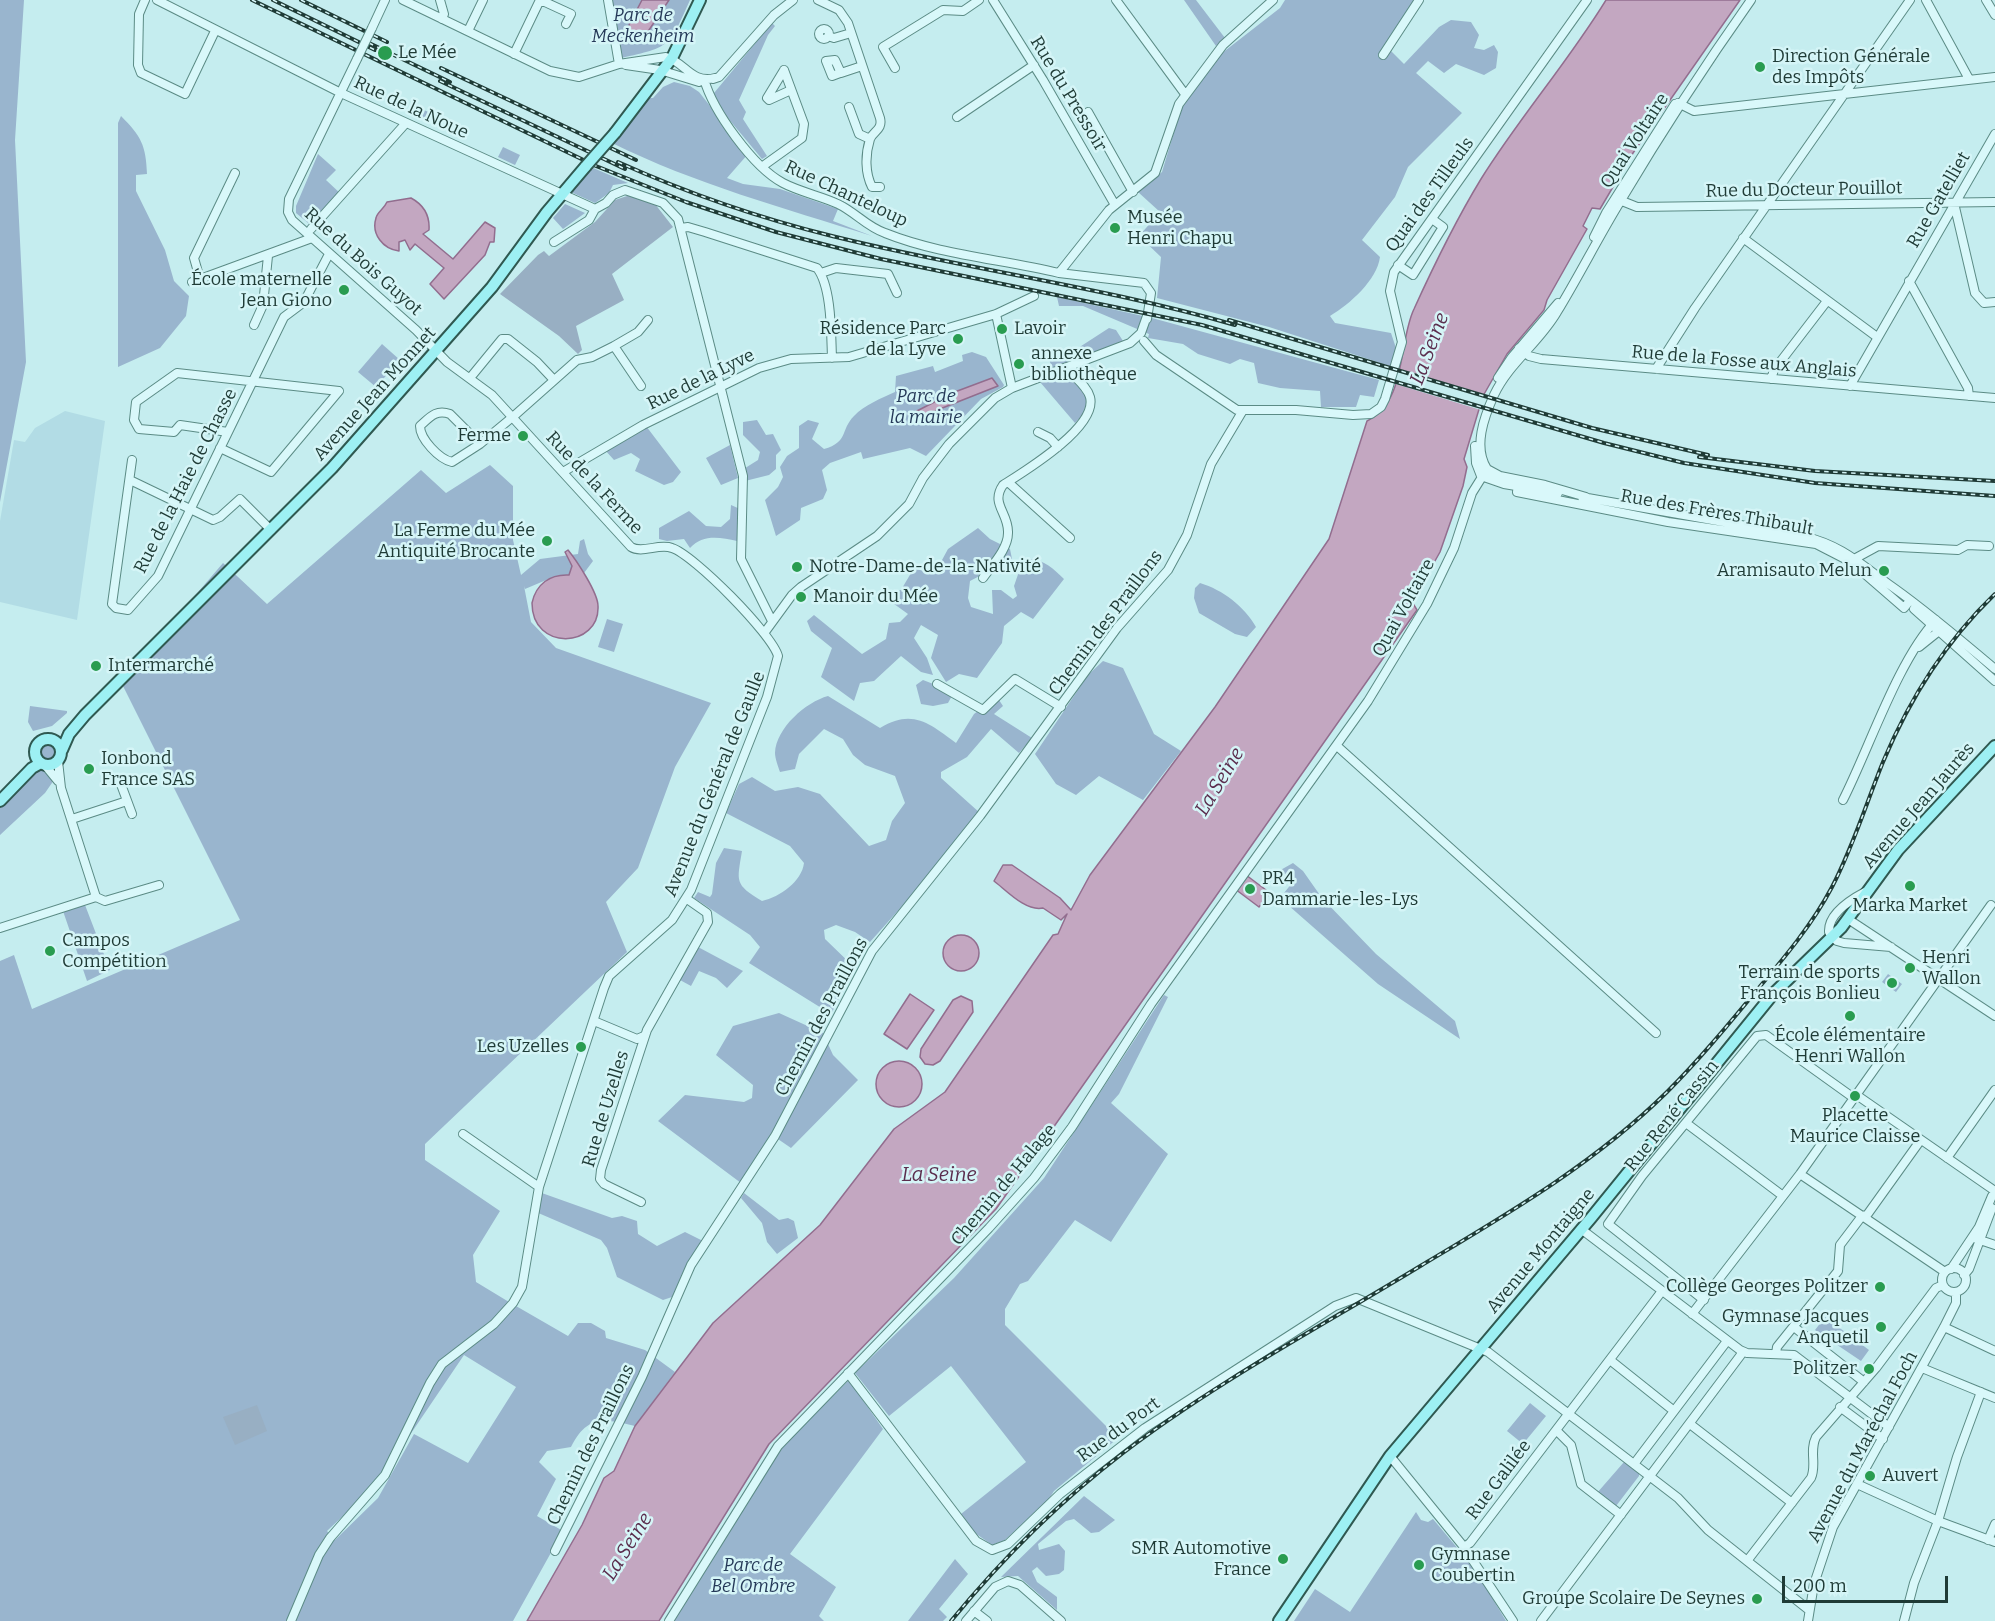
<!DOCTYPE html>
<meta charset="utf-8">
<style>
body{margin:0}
#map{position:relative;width:1995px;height:1621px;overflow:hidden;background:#c5edef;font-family:Bitter,serif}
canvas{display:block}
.scale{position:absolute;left:1782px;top:1576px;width:166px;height:27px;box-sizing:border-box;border:3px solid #1f3b36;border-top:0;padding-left:8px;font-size:18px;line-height:21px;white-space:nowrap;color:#1f3b36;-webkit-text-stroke:4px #d5f5f7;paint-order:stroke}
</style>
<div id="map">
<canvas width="1995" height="1621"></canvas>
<div class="scale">200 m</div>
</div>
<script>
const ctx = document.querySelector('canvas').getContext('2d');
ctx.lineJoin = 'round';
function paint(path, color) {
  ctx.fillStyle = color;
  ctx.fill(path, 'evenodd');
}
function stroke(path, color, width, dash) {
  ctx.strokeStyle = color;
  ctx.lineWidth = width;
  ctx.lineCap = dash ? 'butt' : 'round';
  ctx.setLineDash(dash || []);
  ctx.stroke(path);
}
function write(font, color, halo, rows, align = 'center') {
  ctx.font = font + ' Bitter,serif';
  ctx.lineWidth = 5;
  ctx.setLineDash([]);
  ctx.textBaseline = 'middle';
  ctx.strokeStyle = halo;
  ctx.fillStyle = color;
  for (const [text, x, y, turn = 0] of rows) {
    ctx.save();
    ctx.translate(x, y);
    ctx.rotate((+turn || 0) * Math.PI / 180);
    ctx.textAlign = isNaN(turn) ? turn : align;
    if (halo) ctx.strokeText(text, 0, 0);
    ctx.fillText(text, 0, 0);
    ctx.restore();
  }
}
paint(new Path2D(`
 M65,411l40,10 -28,199 -77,-18v-81l14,-81 11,2 10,-14z`), '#b2dce5');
paint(new Path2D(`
 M0,0h24l-9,140 11,222 -26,140z
 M612,0h78c-21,47 -19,47 -69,58z
 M1184,0h12l29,38 -9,8z
 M1285,0h132l-30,47 17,17 35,-37 12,-7 20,2 8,13 -5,13 10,2 10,-5 4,7 -2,16 -12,7 -28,-11 -12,9 -16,-12 -12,12 46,40 -54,54 -13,30 -33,43 18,17c-3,23 -30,47 -50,59l5,7 56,10 5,15 -3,19 -124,-40 -112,-29 4,-41 -22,-21 21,-24 -22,-20 24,-20 21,-70 34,-45 63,-49z
 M772,23l3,3 -7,9 -29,65 7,12 -3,7 24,37 -5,3 -45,-54 -3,-12z
 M674,82l16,4 9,6 49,62 -21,24 16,6 37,5 58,20 -5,12 39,15c-88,-28 -177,-52 -260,-93l36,-45h5l10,-11z
 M424,110l19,9 -3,7 -20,-9z
 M121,116c20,20 25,29 26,58l-11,1v16l29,59 9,31 15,15 -3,20 -26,32 -42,19v-244z
 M503,147l17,8 -5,10 -17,-8z
 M318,154l18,16 -10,10 16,15 -29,32 -17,-14v-7z
 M591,167l37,16 -15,2 -4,8 -14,10 -22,-10v-7z
 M565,204l20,9 -22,16 -10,-11z
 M1057,297l95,21 227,62 -5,17 -14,-2 -4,12h-35l-1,-16 -40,-3 -22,-5 -4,-20 -14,-4 -10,5 -32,-10 -15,-10 -35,-6 1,-4 -66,-28h-24z
 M1109,328l7,2 7,11 -71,27 -3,-9 26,-9z
 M382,344l18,16 -24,27 -18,-15z
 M972,352l14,5 18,28 -1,2 -22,12 -55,57 -16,-8 -47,11 -2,-7 -31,11 -8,7 5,20 -4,9 -22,9 -1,12 -24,16 -11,-36 13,-13 5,-10 -3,-10 7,-11 12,-8v-22l9,-6 11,3 -7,16 12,10c25,-7 16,-19 30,-33 10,-11 28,-18 41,-24l1,-16 37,-10 2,6 28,-11 -1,-6z
 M1066,372l22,25 -1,13 -12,13 -35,-41z
 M757,420l9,15 7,-1 8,16 -5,5v14l-7,6 -24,6 -3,-11 16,-10 2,-8 -17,-17v-13z
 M646,426l35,46 -8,10 -9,3 -29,-14 5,-12 -9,-6 -17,7 -9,-10z
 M730,445l8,33 -17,7 -15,-27z
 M490,465l23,21v54l8,35 19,-16 38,-5 2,-13 4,-2 4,15 5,7 -9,12 -33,5 -26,11 -1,-3 7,36 25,26 155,55 -36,64 -37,101 -32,34 21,50 -202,192v16l75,51 -27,44 3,27 33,20 -32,40 39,-36 52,30 10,-13h13l14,8 1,7 39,12 30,22 -40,54c-31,-8 -48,-11 -64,21l-24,4 -8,11 17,17 -19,37 26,15 -50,90h-513v-660l14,-6 18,54 208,-89 -119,-238 102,-119 44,41 154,-134 25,23zM464,1355l52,32 -48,76 -54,-29 -36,64 -43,42 -8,-9 36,-34 30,-37z
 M731,505l9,4 -3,32c-17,-4 -35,-7 -47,7l-6,-9 -17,2 -8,-2v-11l30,-17 17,15 15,1 9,-8z
 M978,528l12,11 20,10 2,10 -42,22 -2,17 3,9 22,7 -1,-24h9l12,9 4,-3 -3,-10 9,-26c17,-4 30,8 41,19l-31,40 -12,-7 -17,14 -2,17 -25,35 -18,-4 -13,8 -15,-24 7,-23 -17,-10 -7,13 13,20 6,17 -12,-3 -20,-16 -27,25 -14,2 -6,18 -33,-24 11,-29 -21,-17 -4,-10 7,-6 48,39 24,-15 3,-16 11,-1 8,-8 -25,-18 3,-3 15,-3 13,-22 15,5 7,-2 12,-22z
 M1200,583c23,7 44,23 56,44l-9,10 -12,-3 -36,-21 -5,-15 1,-10z
 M607,619l16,5 -9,28 -16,-5z
 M1103,661l20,7 31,66 27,17 -38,49 -44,-24 -23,19 -20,-11 -21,-30 53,-79z
 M923,680l31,12 -6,11 -15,3 -12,-2 -5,-19z
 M828,696l52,32c33,-20 50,-4 76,15l18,-29 23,-17 6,9 -9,8 38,24 -13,15 -28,-24 -24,28 -26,15v6l39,35 -33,43 -77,86 -15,-10 -19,-7 -12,5 1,9 30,29 -24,46 -82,-51 11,-16 -10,-12 -56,-37 4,-6 12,5 2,-3 4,-31 8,-15 18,3c-5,31 -8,33 20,50 18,-4 40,-20 42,-38l-14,-17 -64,-33 13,-29 13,-7 23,14 23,-4 22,7 49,52 17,-6 6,-19 13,-18 -10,-27 -30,-11 -12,-10 -10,-16 -19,-10 -25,25 -4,15 -15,3c-2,-6 -5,-14 -5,-19 1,-25 31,-51 53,-57z
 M30,706l37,5v2l-15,13 -19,5 -5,-9z
 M38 752a10 10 0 1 1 20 0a10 10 0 1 1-20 0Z
 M44,768l10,12 -9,13 -45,42v-27l35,-35z
 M1293,863l10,8 19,27 54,56 79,67 5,18 -82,-55 -98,-86 12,-15 -15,-11z
 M85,905l25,65 -23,11 -24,-70z
 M698,947l45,24 -16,17 -11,-10 -17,-7 -8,15 -11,-6z
 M1888,974l14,10 -6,8 -14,-10z
 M1164,995l4,2 -49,97 -8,9 57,51 -57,88 -36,-22 -47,61 -8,3 -15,25v16l113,113 -64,53 -5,8 -44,41 -13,5 -17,-12 -14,-19 65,-52 -75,-96 -62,50 -34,-43 99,-95 90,-100z
 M779,1013l44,20 10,22 25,25 -67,68 -16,-11 -30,49 -87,-65 27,-26 59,7 8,-4 1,-13 -37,-30 17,-29z
 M539,1192l73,26 10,-2 15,5 1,13 19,12 28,-14 18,9 -31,56 -9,3 -46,-23 -10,-29 -6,-8 -65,-28z
 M744,1193l35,27 9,-2 6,3 4,17 -21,16 -10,-12 -5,-19 -21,-25z
 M1825,1317l44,33 -8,11 -46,-31z
 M849,1380l34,49 -93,125 46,33 -17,29 5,5h-150l108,-174z
 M1530,1403l16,13 -23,28 -16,-13z
 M1624,1462l15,10v4l-23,30 -19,-13z
 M1084,1496l31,24 -16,12 -8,1 -17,-14 -8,2 -28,23 1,6 20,-6 6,7 -1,19 -5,4 -13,2 -9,-9 -5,4 5,11 20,15v13l-39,-34 -17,1z
 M1416,1512l5,8 7,2 5,-3 42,50 31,52h-212l21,-32 35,23z
 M955,1559l13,15 -29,35 8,8 -4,4h-35z`), '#99b5ce');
paint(new Path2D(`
 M630,195l25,9 18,23 -61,47 12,26 -48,26 6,24 -4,4 -19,-18 -59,-42 38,-39 6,-4 5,5 46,-34 20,-22z
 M257,1405l10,26 -32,14 -12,-28z`), '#98afc3');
const water = new Path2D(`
 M642,0h27l-24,36 -8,1 -7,-4 -1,-8z
 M1606,0h134l-107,153 -33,56 -8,-1 -9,18 4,3 -40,71 -3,10 -37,44 -24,42 -19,63 3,8 -4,19 -23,66 -28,50 5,8 -421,599 -227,235 -110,177h-132l55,-96 22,-47 10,-7 21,-45 78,-103 107,-98 74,-96 51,-37 108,-157 5,-1 9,-20 -6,6 -18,-12c-17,4 -37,-18 -49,-27l9,-16h9l48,33 11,12 19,-35 125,-168 114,-168 38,-118c40,-19 31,-79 47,-112 20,-44 42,-89 67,-130 38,-61 87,-117 125,-179z
 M411,198c13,7 19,17 18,32l-6,4 30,25 32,-37 10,6 -1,14h-4l-5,13 -41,44 -14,-15 14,-16 -29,-24 -5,6 -5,-10 -6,2v9c-16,-2 -28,-17 -23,-33 1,-6 8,-9 11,-16z
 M992,378l6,8 -86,34 -3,-5 43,-22z
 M568,550c9,11 30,43 30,56 2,42 -66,46 -66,-3 4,-19 18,-29 37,-28l3,-9 -7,-14z
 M1246,875l24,18 -11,14 -24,-18z
 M943 953a18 18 0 1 1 36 0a18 18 0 1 1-36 0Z
 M910,994l24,16 -27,39 -23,-15z
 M961,996l11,5 1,11 -33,49 -7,4 -8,-1 -5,-7 1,-8 32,-49z
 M876 1084a23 23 0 1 1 46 0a23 23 0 1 1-46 0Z`);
paint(water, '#c3a7c1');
stroke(water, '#926d8e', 1.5);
paint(new Path2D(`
 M1396,368l91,27 -6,15 -89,-27z`), '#c5edef');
const minor = new Path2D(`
 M145,0l-6,14 -1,51 3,8 44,21 30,-63
 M157,0l184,93 254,116
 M403,0l147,71 29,6 40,-13 47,-7c19,5 25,27 49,21
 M440,0l4,14 -2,5
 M608,0l11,64
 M818,0l21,10 9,13 32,95c3,12 -7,13 -10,21 -5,16 -5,34 2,48h8
 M993,0l50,80 72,125
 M1116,0l69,94
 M1926,0l43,79
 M1986,0l9,15
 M372,28l13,-28
 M819 34a5 5 0 1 1 10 0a5 5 0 1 1-10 0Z
 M468,31l15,-31
 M828,36l6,2 17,-5
 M514,54l25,-52h6l26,12 -5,10
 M1383,55l36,-55
 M626,65l34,5 39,12
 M895,68l-12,-21 60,-37 20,1 16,-11
 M784,70l-17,28 2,2 22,-10
 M840,73l-8,3 -6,-15 9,-1 6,13 21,-7
 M704,79c9,32 49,88 79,104 17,9 38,13 55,21 17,8 29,23 47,29 55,22 116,26 174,40
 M713,79l6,-2 55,-62 19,-15
 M1678,103l16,8 301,-34
 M849,107l10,27 11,5
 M1088,112l45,80
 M957,117l77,-52
 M763,166l39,-28 2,-14 -20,-54
 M1617,199l20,8 358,-5
 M1954,203l21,90 9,10 11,-1
 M681,228l7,-1 17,5 112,36c15,19 14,67 15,90
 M311,229l95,-106
 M1594,237l12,-24 69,-109
 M1743,238l134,99
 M554,242l35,-22 6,-11 11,-6 7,-8 12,-5 38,13 15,16 65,257 -2,83 31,62
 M1398,265l15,10 30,-48 -11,-8
 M821,273l15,-5 52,6 9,19
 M200,279l-6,-21 41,-85
 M1909,281l59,107 1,8
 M192,282l120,-44
 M996,314l16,74
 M1147,319l4,-26 -7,-10 -85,-10 50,-63 46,-37 24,-69 44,-59 50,-45
 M254,325l9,-20 5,-49
 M1144,341l12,14 81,55h59l57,5 18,-1 10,-7 4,-8 17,-57 -12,-51 4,-19 193,-272
 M614,346l24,-14 10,-12
 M1519,348l10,8 12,3 454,39
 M1656,369l39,-61 215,-308
 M470,378l32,-39h6l29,23 17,18
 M1498,378l14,-21 46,-54
 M1771,379l3,-9 53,-69
 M1850,386l145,-252
 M1038,432l12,6 8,9
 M480,444l-30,-30c-14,-5 -20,3 -30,12 0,13 19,33 32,36l28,-18 35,-29 62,-55 15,-3 22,-11 27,40
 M1475,446l1,17 5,13
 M220,448l51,24 68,-81 -162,-18 -41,29 -2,18 5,9 35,3 6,-7 48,7
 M132,460l-20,144 4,4 12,2 30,-34 126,-259 20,-15 25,-48
 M563,472l80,-47 116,-57 32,-9 58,-2 147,-43 38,-18
 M1481,476l23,8 54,9
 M130,480l83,40 7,-3 20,-18 31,31
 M1008,482l62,56
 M1518,484l-1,8 151,30 148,22 35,18 53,46 4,-5
 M1582,497l221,39c41,10 58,29 91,52 35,25 68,53 101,81
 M1586,497l-41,-12 -45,-9 -13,-7c-14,-22 -3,-52 7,-74 15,-32 45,-52 63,-83 22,-36 41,-74 63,-110 41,-69 85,-137 131,-202
 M1856,558l22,-12 80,4 9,-5 22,1
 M983,578c9,-13 25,-29 25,-45 1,-20 -18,-29 -5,-48 22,-14 95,-58 87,-88 -3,-11 -16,-20 -23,-29
 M1914,609l81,72
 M765,632l27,-37 9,-8 76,-51 32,-32 14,-26 26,-34 46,-46 17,-10 118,-45 11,-10 6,-17
 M1919,647l20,-16
 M937,684l46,26 32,-31 46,28
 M1337,746l319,287
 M58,761l3,27 35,109 9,4 54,-16
 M44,764l14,17
 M119,779l13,35
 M1843,800c26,-51 55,-140 93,-180
 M72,819l55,-18
 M1865,892c-15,8 -37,22 -36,40l8,9 7,2 47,4
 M1848,919l147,97
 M0,928l96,-31
 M594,1021l43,18 7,-3
 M1686,1123l97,73
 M463,1134l76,53
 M1947,1158l48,-68
 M1800,1174l145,98
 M641,1202l-37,-18 -4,-5 1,-9 46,-140 61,-108 -1,-9 -20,-14
 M1581,1229l159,121 7,3 47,2 95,72
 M1977,1239l18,6
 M1942 1280a12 12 0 1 1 24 0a12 12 0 1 1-24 0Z
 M1951,1269l28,-42 13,-31 3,-1
 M1964,1275l5,-6 23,-61
 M1704,1300l-96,-76 34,-48 115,-140 9,-1 85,61h7l137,95
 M1692,1314l108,-140 191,-269
 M1794,1327l70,55
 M1944,1327l51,24
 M1776,1354l1,-7 61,-76 2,-26 22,-29 5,-1 53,-74
 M1610,1360l64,51
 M1922,1368l73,30
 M848,1373l128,168 16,9 16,-6 52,-50 85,-66 190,-122 21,-8 132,54 190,146 30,32 101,80
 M1840,1407l43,32
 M1690,1424l102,79
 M1556,1430l15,15 10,39 40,31
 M1390,1456l74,91 49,74
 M1634,1464l93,-123
 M1857,1484l81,37 57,21
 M1988,1540l7,-16
 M1464,1547l6,-4 192,-252
 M555,1551l87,-174 49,-112 84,-129 97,-185 108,-135 137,-188 51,-58 19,-35 24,-71 31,-52
 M1747,1561l64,-83c6,-13 -2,-27 5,-41l60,-69 60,-80 7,-3
 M974,1611l13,10
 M291,1621l28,-66 11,-17 55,-63 45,-92 12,-19 52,-40 19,-21 9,-16 17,-100 65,-199 5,-12 63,-56 19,-30 76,-193 11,-41c-6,-22 -84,-101 -106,-108 -13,-5 -30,6 -41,-1l-139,-152 -45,-33 -31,-32 -124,-110 -4,-8 1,-13 68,-140
 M669,1621l109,-175 211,-218 45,-50 38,-51 79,-123 217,-303 59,-97 27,-56 18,-55 15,-24
 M966,1621l29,-34 13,-6 12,4 41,36
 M1541,1621l202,-269
 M1808,1621l6,-37 19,-57 111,-200 12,-24v-11
 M1904,1621l10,-38 24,-62 19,-64 24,-65`);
const major = new Path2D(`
 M615,133l57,-75 28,-58
 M35 752a13 13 0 1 1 26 0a13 13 0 1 1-26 0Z
 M62,750l7,-16 16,-19 247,-247 160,-181 55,-75 39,-46
 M0,801l32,-33 9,-5
 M1279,1621l111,-165 201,-238 182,-224 68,-66 57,-78 97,-104`);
stroke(minor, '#5b8b85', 10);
stroke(major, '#2f5951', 14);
stroke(minor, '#d9f8fa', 8);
stroke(major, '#9df0f3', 10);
const rail = new Path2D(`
 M252,0l344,166 90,36 90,30 105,27 321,66 402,118 80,20 131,20 180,13
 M273,0l102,50
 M301,0l86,42
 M369,43l81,39
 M441,68l195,92
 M440,81l185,88
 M618,162c69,31 141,56 214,74 133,33 271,51 403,89
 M1229,320l363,108 116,27
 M1699,457l116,14 180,10
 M951,1621c51,-62 108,-119 172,-168 93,-71 199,-127 299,-188 87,-52 173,-102 245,-173 32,-32 61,-67 90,-102 27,-32 55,-65 75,-103 21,-40 34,-83 51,-125 27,-64 62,-120 112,-168`);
stroke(rail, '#1f3b36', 4);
stroke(rail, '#d5f5f7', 1.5, [4.5]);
const minorBridge = new Path2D(`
 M357,59l15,-31`);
const majorBridge = new Path2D(`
 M586,166l29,-33`);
stroke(minorBridge, '#5b8b85', 10, []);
stroke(majorBridge, '#2f5951', 14, []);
stroke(minorBridge, '#d9f8fa', 8);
stroke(majorBridge, '#9df0f3', 10);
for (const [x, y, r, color] of [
 [385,53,8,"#299c50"],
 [1760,67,6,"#299c50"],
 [1115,228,6,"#299c50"],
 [344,290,6,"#299c50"],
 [1002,329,6,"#299c50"],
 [958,339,6,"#299c50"],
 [1019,364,6,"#299c50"],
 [523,436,6,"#299c50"],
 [547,541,6,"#299c50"],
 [797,567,6,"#299c50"],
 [1884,571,6,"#299c50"],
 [801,597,6,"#299c50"],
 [96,666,6,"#299c50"],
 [89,769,6,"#299c50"],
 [1910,886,6,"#299c50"],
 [1250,889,6,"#299c50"],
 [50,951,6,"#299c50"],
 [1910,968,6,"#299c50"],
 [1892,983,6,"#299c50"],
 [1850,1016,6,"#299c50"],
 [581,1047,6,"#299c50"],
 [1855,1096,6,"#299c50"],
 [1880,1287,6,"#299c50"],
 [1881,1327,6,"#299c50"],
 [1869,1369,6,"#299c50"],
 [1870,1476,6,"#299c50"],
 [1283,1559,6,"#299c50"],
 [1419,1565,6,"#299c50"],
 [1757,1599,6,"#299c50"]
]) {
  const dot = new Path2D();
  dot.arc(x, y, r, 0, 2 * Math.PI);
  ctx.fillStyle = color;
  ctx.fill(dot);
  stroke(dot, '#d5f5f7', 2);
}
write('italic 18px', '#253958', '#d5f5f7', [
 ["Parc de",643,16],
 ["Meckenheim",643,37],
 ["Parc de",926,397],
 ["la mairie",926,418],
 ["Parc de",753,1566],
 ["Bel Ombre",753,1587]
]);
write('18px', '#1f3b36', '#d5f5f7', [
 ["Le Mée",398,53],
 ["Direction Générale",1772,57],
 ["des Impôts",1772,78],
 ["Musée",1127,218],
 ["Henri Chapu",1127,239],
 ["École maternelle",332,280,"right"],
 ["Jean Giono",332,301,"right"],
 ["Résidence Parc",946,329,"right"],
 ["de la Lyve",946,350,"right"],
 ["Lavoir",1014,329],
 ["annexe",1031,354],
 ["bibliothèque",1031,375],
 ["Ferme",511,436,"right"],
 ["La Ferme du Mée",535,531,"right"],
 ["Antiquité Brocante",535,552,"right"],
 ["Notre-Dame-de-la-Nativité",809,567],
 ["Aramisauto Melun",1872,571,"right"],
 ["Manoir du Mée",813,597],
 ["Intermarché",108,666],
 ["Ionbond",101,759],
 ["France SAS",101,780],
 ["PR4",1262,879],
 ["Dammarie-les-Lys",1262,900],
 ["Marka Market",1910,906,"center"],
 ["Campos",62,941],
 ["Compétition",62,962],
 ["Henri",1922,958],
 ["Wallon",1922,979],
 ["Terrain de sports",1880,973,"right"],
 ["François Bonlieu",1880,994,"right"],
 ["École élémentaire",1850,1036,"center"],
 ["Henri Wallon",1850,1057,"center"],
 ["Les Uzelles",569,1047,"right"],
 ["Placette",1855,1116,"center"],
 ["Maurice Claisse",1855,1137,"center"],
 ["Collège Georges Politzer",1868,1287,"right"],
 ["Gymnase Jacques",1869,1317,"right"],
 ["Anquetil",1869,1338,"right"],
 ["Politzer",1857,1369,"right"],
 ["Auvert",1882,1476],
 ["SMR Automotive",1271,1549,"right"],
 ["France",1271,1570,"right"],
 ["Gymnase",1431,1555],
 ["Coubertin",1431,1576],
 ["Groupe Scolaire De Seynes",1745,1599,"right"]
], 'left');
write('18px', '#1f3b36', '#d5f5f7', [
 ["Rue du Pressoir",1068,94,59],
 ["Rue de la Noue",411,108,25],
 ["Quai Voltaire",1635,141,-57],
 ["Rue du Docteur Pouillot",1804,190,-1],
 ["Rue Chanteloup",846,194,25],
 ["Quai des Tilleuls",1430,195,-54],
 ["Rue Gatelliet",1939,200,-60],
 ["Rue du Bois Guyot",363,262,42],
 ["Rue de la Fosse aux Anglais",1744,362,5],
 ["Rue de la Lyve",701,380,-26],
 ["Avenue Jean Monnet",375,394,-48],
 ["Rue de la Haie de Chasse",186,481,-63],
 ["Rue de la Ferme",594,483,47],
 ["Rue des Frères Thibault",1717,513,10],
 ["Quai Voltaire",1404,608,-61],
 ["Chemin des Praillons",1106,623,-53],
 ["Avenue du Général de Gaulle",715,784,-68],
 ["Avenue Jean Jaurès",1919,806,-49],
 ["Chemin des Praillons",822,1017,-62],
 ["Rue de Uzelles",606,1109,-73],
 ["Rue René Cassin",1672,1116,-51],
 ["Chemin de Halage",1004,1185,-50],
 ["Avenue Montaigne",1541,1251,-50],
 ["Rue du Port",1119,1430,-36],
 ["Chemin des Praillons",591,1445,-64],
 ["Avenue du Maréchal Foch",1863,1447,-62],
 ["Rue Galilée",1499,1480,-53]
]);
write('italic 20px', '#5b2e4e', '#d5f5f7', [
 ["La Seine",1430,349,-69],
 ["La Seine",1220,782,-59],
 ["La Seine",939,1175],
 ["La Seine",628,1547,-58]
]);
</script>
